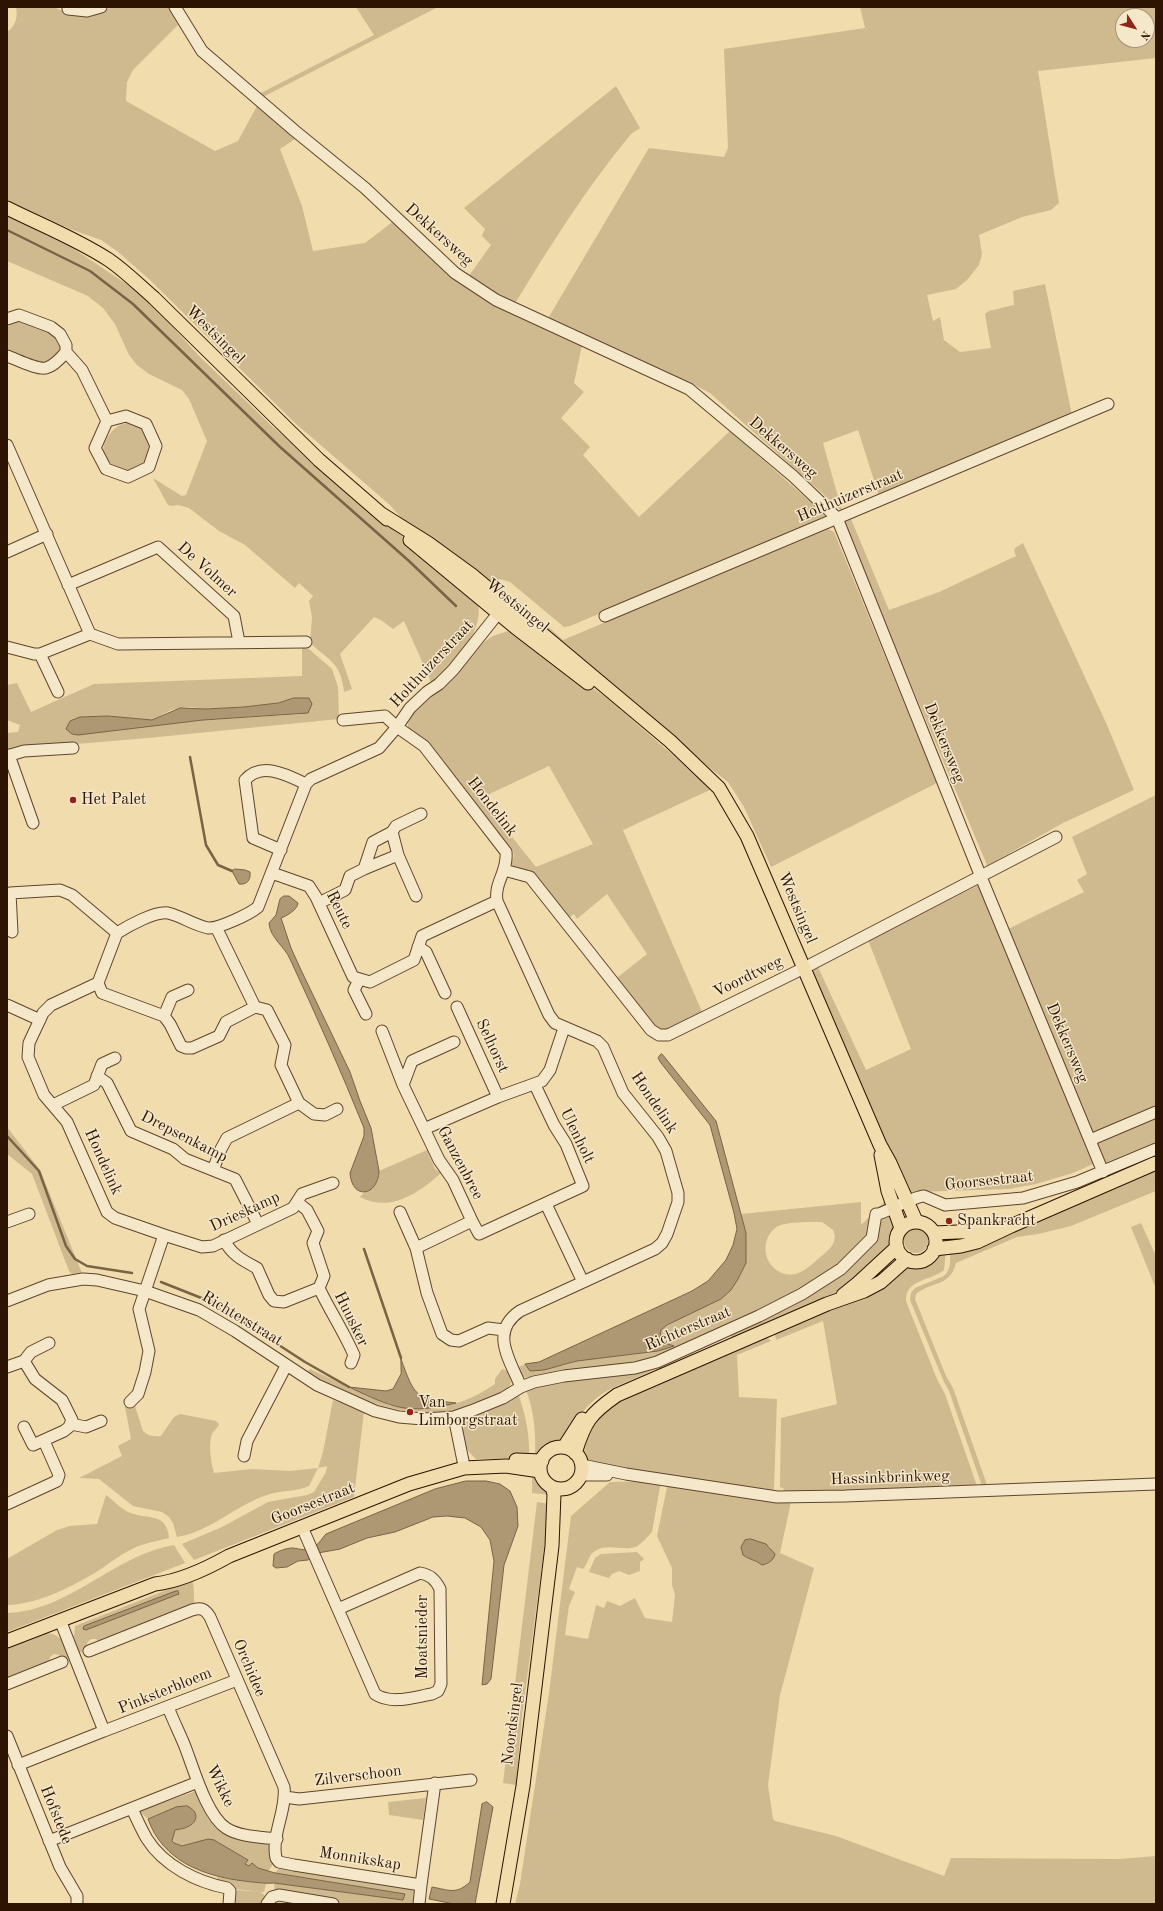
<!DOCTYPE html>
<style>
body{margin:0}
#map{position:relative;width:1163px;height:1911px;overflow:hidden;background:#f0dcad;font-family:"Old Standard TT",serif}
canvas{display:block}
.frame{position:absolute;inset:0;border:8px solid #2d1301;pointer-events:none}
.north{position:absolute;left:1115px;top:8px;width:40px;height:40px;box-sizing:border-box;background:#f5e8ca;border:1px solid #a5937a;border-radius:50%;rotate:126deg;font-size:11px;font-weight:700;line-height:16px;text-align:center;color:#2d1301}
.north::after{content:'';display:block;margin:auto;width:14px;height:18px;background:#8f2418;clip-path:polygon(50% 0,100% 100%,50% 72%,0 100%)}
</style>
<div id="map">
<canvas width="1163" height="1911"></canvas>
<div class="frame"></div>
<div class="north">N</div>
</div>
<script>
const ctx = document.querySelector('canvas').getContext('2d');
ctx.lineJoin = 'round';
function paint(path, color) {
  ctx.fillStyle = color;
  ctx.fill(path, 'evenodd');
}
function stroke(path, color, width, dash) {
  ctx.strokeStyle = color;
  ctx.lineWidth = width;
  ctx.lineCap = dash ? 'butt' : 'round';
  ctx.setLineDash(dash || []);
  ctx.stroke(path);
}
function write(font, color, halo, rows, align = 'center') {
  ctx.font = font + ' "Old Standard TT",serif';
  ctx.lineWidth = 3;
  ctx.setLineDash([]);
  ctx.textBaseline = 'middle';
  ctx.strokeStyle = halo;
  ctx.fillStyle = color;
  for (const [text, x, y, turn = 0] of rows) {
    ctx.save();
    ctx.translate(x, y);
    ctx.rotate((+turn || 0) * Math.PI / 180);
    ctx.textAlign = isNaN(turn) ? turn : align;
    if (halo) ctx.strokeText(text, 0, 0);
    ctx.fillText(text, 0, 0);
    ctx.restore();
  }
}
paint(new Path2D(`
 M16,7h38l6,3 31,4 23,-7h55l9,18 -45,45 -6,12 -1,19 89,50 23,-10 19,-35 38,33 -15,10 22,57 11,45 52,-8 30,-23 119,94 68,31 -8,38 10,9 -23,26 29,29 -7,8 56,62 91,-86 92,81 3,5 -7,5 -248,104 -6,1 -54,-45 -10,-3 -10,7 -77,-55 -23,-26 -95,-82 -144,-142 -34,-30 -16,-11 -31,-11 -63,-29v-168c9,-6 11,-15 9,-25z
 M356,7h82l-177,91 -4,-3 117,-60z
 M860,7h296v51l-118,13 21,132 -8,7 -29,7 -43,18 3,19 -3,11 -12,15 -11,9 -29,6 6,26 7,-4 4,23 16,12 31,-4 -6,-34 4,-3 25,-6 -1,-14 32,-7 27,131 -193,81 -21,-66 -35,13 19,68 -132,-118 -23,-12 -19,-6 -121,-55 102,-172 75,9 4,-9 -4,-99 141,-21zM1123,16h24v24h-24z
 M616,86l24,42 -9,6c-44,53 -81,112 -117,171l-46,-28 23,-32 -9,-9 3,-7 -21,-21z
 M7,216l64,31 60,40 26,23 42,46 75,72 129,109 75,67c6,31 -27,58 -46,80l-28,-63 -11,8 -12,-9 -7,-3 -34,37 12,35 -8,3c-3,-29 -14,-31 -34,-49l2,-26 -3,-16 4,-5 -14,-13 -4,5 -50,-43 -26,-14 -30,-23 -11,-3 -6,1 -4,-1 -15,-27 29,18 4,-1 21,-54 -18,-42 -7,-9 -33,-16 -12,-9 -8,-10 -14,-31 -12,-16 -15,-12 -81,-35z
 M18,321c9,0 36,9 40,17 2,4 3,9 4,13l-18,13 -10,-2 -27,-11v-23l4,-5z
 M128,423c44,8 17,70 -20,38 -11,-9 -1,-27 9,-34 3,-3 7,-3 11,-4z
 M851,519l38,91 50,-18 77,-36 -2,-6 1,-2 8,-5 84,182 27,65 -71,33 -78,44 2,-2 -144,-342z
 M828,529l6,3 103,251 -166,84 -27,-60 -16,-25 -55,-42 -143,-119 5,-6 28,25z
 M511,630l96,68 105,91 -89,41 80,184 -36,19 -12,-2 -42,-50 34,-27 -40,-60 -30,25 -3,-5 -8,6 -35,-44 -20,-9 3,-12 -2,-6 -77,-97 -27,-24v-5l6,-10 43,-39 27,-32 9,-6zM549,766l44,78 -57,23 -55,-69z
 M302,643l30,26 6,18 1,32 -191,19 -131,11 -10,4v-20l11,-1 2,-7 -13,-5v-35l10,-2 14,29 63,-28 208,-8zM294,698l9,16 -100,6 -89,10 -34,-13 28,-1 44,4 19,-10 19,-3 16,2 38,-2 34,-4z
 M1156,795v347l-49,20 -3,-1 -96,-232 76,-37 -7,-12 10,-6 -15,-37z
 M979,885l114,279 -20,9 -37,11 -27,5 -92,3 -9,3 -97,-227 6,-3 49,105 45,-21 -43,-109z
 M7,1127l33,43 42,103 -10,1 -3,-3 -37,-97 -25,-20z
 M427,1150l8,19 6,4c-22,20 -51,40 -81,24 9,-10 19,-9 19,-26z
 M1156,1169v22l-85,35 -33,8 -21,3 -61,26c-6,24 -24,18 -40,31l-1,5 31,77 7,12 34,97 -5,1 -33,-95 -5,-9 -34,-82 1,-7 4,-5 29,-12c8,-8 6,-16 6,-26z
 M885,1201l5,4 -43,56 -35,25 -157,72 -19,5 -108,15 -4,-1 -6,-7 1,-3 6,-3 6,7 35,-6 11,-4 81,-10 15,-5 -11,-4 -2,-5 1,-7 77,-51 8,-16v-30l-5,-19 120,-12v23zM807,1222h15l11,8c5,11 -2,18 -9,24 -8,6 -18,17 -28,20 -26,5 -41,-27 -22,-45 7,-7 23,-6 33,-7z
 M893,1211l4,18 -5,15 -51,49 -109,48 -1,-7 77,-38 28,-17 8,-6 36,-53z
 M1141,1223l15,33v33l-25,-62z
 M904 1241a12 12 0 1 1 24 0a12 12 0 1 1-24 0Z
 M946,1251l-2,19c-13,11 -39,9 -38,31l31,78 8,15 32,92 -192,7 -2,-5 -3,-1 1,-69 56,-14 -14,-83 -47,19 -1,-6 133,-69 16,-1 13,-9z
 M766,1336l5,5 -34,14 2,42 38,2 -3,91 -182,-25 -8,-5 -2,-9 8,-28 17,-17z
 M657,1368c-13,7 -27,12 -40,18 -26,11 -40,31 -53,55 -10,3 -16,6 -21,14h-8c1,-25 -1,-42 -9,-66l32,-7z
 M310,1369l78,36c18,5 49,2 68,-2 13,-3 27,-11 39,-19v-5l7,-10 6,2 3,12c-5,11 -17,13 -27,18 -61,27 -123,2 -177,-28z
 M519,1396c7,21 11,39 10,62l-53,1c-14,-13 -19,-26 -6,-42z
 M333,1400l31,11 -10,86 -160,63 -12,-16 40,-17 46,-25 39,-7 7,-3 12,-20 1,-6 -9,2 -9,18c-13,6 -29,4 -42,9 -31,10 -57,37 -90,42l-4,-14 -4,-6 -7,-5 -29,-6 -34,-27 -20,-1 43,-22 -4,-10 13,-7 -6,-32 9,-4 9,28c5,5 11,6 18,5l13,-19 6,-3 36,7 3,3c-1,4 -5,6 -7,10 -4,10 -1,28 2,39l38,-4 38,2 28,-3 5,-16z
 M532,1473l10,9 8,13 -18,-2z
 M661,1481l-9,51c-4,4 -12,14 -17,15 -12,4 -29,-4 -40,4 -7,4 -7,13 -12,18l-6,-2 -8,22 6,3 -6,14 -4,29 23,4 8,-34 8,3 3,-7 13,5 15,-8 10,20 27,4 3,-27 -3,-10v-17l-15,-32 11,-54 29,5 1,4 93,11 -11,51 34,15 -34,127 -12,90 5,34 2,2 61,15 108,40 7,-18 168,1 37,-3v48h-641l5,-20 29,-191 22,-177 39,-34zM756,1540l15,7 -11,16 -6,-4z
 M106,1495c7,5 14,13 22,17 17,8 39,-1 41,26 -12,3 -24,5 -35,10 -13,6 -24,15 -36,23 -27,16 -59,33 -91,34v-46l50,-29 13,-4 27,-2z
 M537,1502l13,2 -28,212 -6,69 -13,-2z
 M174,1545l11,18 -178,69v-19c63,-2 107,-58 167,-68z
 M637,1552l7,7 -4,3v9l-11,4 -10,-4 -7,3 -3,4 -20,-6 6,-14 6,-4z
 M192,1580c3,9 1,17 3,26l-94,37 -5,-4h-5l-4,4 1,6 -9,4 -5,-16 1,-11z
 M47,1633c15,2 18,11 24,24l-9,3 -3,-5 -5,-1 -4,3 -1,5 -42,18v-34z
 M196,1791l13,18 42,32 23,5v17l-6,8 -18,-4 -5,-3 2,-4 -33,-20 -33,6 -7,-3 -2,-5 3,-8 8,-1 -7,-22 -28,12 -9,-8z
 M426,1798l-3,22 -34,-5 -1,-13z
 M280,1867l134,23 -1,14h-65l-73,-10 -1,-11 129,17 2,-6 -130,-21z
 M217,1877l49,7 -2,8h-3l4,4 -1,8h-30l2,-12 2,-2 22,2 -38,-5z`), '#cfba90');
const water = new Path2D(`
 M294,698h15l3,6 -4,9 -105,7 -125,15 -6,-1 -6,-5 4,-8 10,-4 28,-1 44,4 28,-12 26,1 38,-2 34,-4z
 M235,869l10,1 5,2c1,8 -3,13 -11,12l-7,-13z
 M284,896h5l9,7c0,6 -11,13 -17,15l10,30 10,22 49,102 10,29 11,27 8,43c-1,25 -27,30 -29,2l14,-37v-8c-23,-57 -48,-113 -74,-169 -5,-12 -20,-21 -21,-36l7,-8 4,-16z
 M662,1054l54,67 30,112v30l-8,16 -7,11 -10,9 -54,26 -6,5 -1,7 2,5 12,4 -16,5 -81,10 -33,9 -14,1 -5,-7 14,-2 153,-71 16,-10 18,-21 7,-15 4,-16 -3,-16 -24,-88 -49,-62 -3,-5 2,-3z
 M401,1359c14,39 15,40 55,44 -50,12 -62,5 -107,-16l37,4 7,-2 8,-15z
 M466,1481h20l14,3 10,7 7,16 1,19 -14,39 -13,114 -4,5 -5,1 12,-124 -4,-21 -9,-13 -16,-9 -18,-2 -14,1 -38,15 -28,6 -27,11 -22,4 -10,7 -10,1 -11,6 -11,1 -3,-2 1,-12c5,-3 12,-6 19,-6 8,1 13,4 22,-2 5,-3 7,-8 11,-12l109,-45z
 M751,1539l15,5 9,10c-1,6 -7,10 -13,11 -8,-6 -12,-5 -19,-10l-2,-8 4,-7z
 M178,1591l1,3 -3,1 -90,35 -3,-1 1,-3 89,-34z
 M487,1802l6,5 -18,97h-21l-25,-5 3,-12c17,3 24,8 38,-5l12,-78z
 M187,1806c12,5 12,16 0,21 -3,2 -8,2 -12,3l-3,11 2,2 8,3 26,-7 6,1 34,20 -3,4 4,2 3,-3 6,5 17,5 130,21 -2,6 -129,-17c-10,1 -20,-1 -30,-2 -41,-5 -81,-20 -96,-62l28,-12z`);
paint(water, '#ae9873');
stroke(water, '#7a6345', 1);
stroke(new Path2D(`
 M7,230l83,41 43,33 146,142 130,115 47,45
 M190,757l16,88 12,20 14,6
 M7,1136l32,35 27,75 9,13 12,7 45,7
 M364,1249l37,109
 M161,1282l53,21 91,59 44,25`), '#7a6345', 2.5);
const minor = new Path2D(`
 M175,7l27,44 93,80 70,57 90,85 41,27 193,89 104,87 44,42 144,359 122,295
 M68,9l19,2 14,-4
 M7,319l12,-4 32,12 9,7 6,11v7l16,18 25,51
 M7,356c9,3 30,14 39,12 8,-2 15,-10 20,-16
 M126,416l20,8 10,22 -7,21 -21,10 -22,-8 -11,-21 12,-27z
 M7,445l83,189 28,10 188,-2
 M7,552l40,-18
 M68,585l90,-38 76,69 5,26
 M605,616l503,-212
 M7,647l27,7h6l50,-20
 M40,654l18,38
 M343,720l42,-4 12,11 13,-19 17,-16 12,-8 14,-14 51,-64
 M9,755l24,68
 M7,756l17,-5 49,-3
 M392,832l6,23 18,41
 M281,850l-28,-12 -8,-58c17,-19 42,-5 61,4
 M364,869l9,-27 19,-10 4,-6 25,-12
 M504,870l26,7 121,153 8,5h9l136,-67 252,-131
 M272,873l37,13 7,11 37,80 17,5 44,-22 8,-24 75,-35
 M319,903l26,-13 5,-14 14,-7 34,-14
 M216,927l39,80 12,3 18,35 -4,20 18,38 15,11 11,1 12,-6
 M12,932l-2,-39 50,-3 12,5 45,38
 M418,947l8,5 19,41
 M359,980l-5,10 12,24
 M98,983l4,10 62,23 6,8 11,22 5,2h6l27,-12 7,-14 29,-15
 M7,1005l33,15
 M457,1007l41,90
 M164,1016l8,-19 16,-7
 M382,1031l21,54 36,75 14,20 19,41 -56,27 11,45 15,41 9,6 8,1 29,-13 16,2
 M97,1076l10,7 24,48 42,18 12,10 50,20 23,45
 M403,1085l9,-24 42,-19
 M53,1105l41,-20 8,-21 13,-6
 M424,1129l74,-32 44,-16 8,-11 14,-42
 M1090,1140l66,-28
 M213,1170l8,-21 6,-11 72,-35
 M297,1202l10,8 11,21 -5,12 11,33 -5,12c11,23 25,44 35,67l-3,8
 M546,1204l37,78
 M400,1212l16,36
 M472,1221l7,13 104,-48 -17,-42 -12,-19 -19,-40
 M7,1222l22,-8
 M164,1235l38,12 11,-1 80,-38 9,-14 31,-11
 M224,1240c8,15 18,20 33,28l12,27 5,6 10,1 35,-14
 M7,1301l41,-16 35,-6 14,1 48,11 54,19 36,21 82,54 27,12 31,14 24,6 24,2 17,-1 14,-1 17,-6 32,-13 18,-11 13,-5 30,-6 71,-8 22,-6 102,-46 43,-22 39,-25 31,-31 4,-24c6,1 35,-17 48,-18l21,9 78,-7 54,-16 79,-33
 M24,1361l11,18 27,21 10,20 -3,7 -5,4 -31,14 -9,-18
 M7,1367l17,-6 7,-9 18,-9
 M130,1402l8,-8 7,-22 4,-21 -10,-42 25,-74 -49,-17 -8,-6 -40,-90 -23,-27 -16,-38 1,-14 14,-30 8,-8 47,-22 19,-50c11,-7 38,-22 51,-20 13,3 26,12 40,15 10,1 42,-14 50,-21l48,-123 5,-5 68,-31 18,-21 27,19 7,9 75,97c2,20 -12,30 -9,49l52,114 6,8 42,18 6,6 20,46 35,44 8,14 12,42v9l-11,32 -5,9 -7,6 -135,62c-31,21 -10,49 1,76
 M454,1417l9,44
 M71,1424l15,3 15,-6
 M244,1456l3,-15 39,-75
 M582,1465l44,9 151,23 68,-1 311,-12
 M581,1475h26
 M7,1504l50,-23 2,-6 -15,-34
 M302,1527l73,167c16,11 39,3 57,0l6,-3 3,-7 -1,-95c-5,-10 -10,-14 -20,-16l-82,36
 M60,1620l44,111 133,-51
 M89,1651l103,-41c9,-3 13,-1 18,7l74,170c3,23 -13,48 -8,71l3,4 15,3 127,20 -2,19
 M7,1684l55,-22
 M168,1707c5,13 11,25 16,37 9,22 22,71 42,84 14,9 35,9 51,11
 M7,1736l53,131 17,29v8
 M18,1765l86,-34
 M285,1797l14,2 172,-19
 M132,1809c5,10 9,20 15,30 17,27 50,43 80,49l3,3 -1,13
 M49,1841l149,-59
 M421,1885l14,-102
 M267,1904l5,-7 7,-2 54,9`);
const major = new Path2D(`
 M7,208c34,17 70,31 102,52 16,11 30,25 45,38l165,162 68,59
 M380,513l48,30 44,32 198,166 49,47 28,48 133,309 10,18 26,58
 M410,540l105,87 73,56
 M881,1155l7,36 13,37
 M896 1242a20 20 0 1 1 40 0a20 20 0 1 1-40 0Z
 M934,1233l47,-2 17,-2
 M934,1249l27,-3 16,-4 34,-16 145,-63
 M843,1295l15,-12 39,-36
 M564,1447l18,-28
 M540 1468a21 21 0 1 1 42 0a21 21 0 1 1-42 0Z
 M575,1453c10,-32 15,-39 42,-58l210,-91 37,-13 17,-9 26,-23
 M516,1460l26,1
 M7,1641l148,-57c26,-3 51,-15 74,-28l180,-72 55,-16 42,-2 34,5
 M503,1904l20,-118 29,-240 2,-52 -2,-7`);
stroke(minor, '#5e452c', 13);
stroke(major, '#2d1301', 15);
stroke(minor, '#f5e8ca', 11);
stroke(major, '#f0dcad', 13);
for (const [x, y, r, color] of [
 [73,800,4,"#8f2418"],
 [949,1221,4,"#8f2418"],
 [410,1412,4,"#8f2418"]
]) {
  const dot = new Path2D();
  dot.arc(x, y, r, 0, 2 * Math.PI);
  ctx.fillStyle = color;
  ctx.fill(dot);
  stroke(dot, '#f5e8ca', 1.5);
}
write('16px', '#2d1301', '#f5e8ca', [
 ["Dekkersweg",439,235,42],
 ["Westsingel",215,335,45],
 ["Dekkersweg",783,448,41],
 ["Holthuizerstraat",850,496,-23],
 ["De Volmer",207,570,42],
 ["Westsingel",517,606,39],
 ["Holthuizerstraat",432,664,-47],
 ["Dekkersweg",944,743,68],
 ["Hondelink",492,807,52],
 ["Westsingel",797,908,67],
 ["Reute",339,910,64],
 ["Voordtweg",748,977,-26],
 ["Dekkersweg",1067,1043,67],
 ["Selhorst",492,1046,65],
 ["Hondelink",654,1103,56],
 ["Ulenholt",577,1136,64],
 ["Drepsenkamp",184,1137,27],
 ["Hondelink",103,1162,66],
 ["Ganzenbree",460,1163,62],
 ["Goorsestraat",989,1181,-6],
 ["Drieskamp",245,1212,-25],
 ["Richterstraat",242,1319,31],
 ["Huusker",351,1319,64],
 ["Richterstraat",688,1329,-23],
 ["Hassinkbrinkweg",890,1478,-2],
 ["Goorsestraat",313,1504,-22],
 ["Moatsnieder",423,1637,-90],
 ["Orchidee",249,1668,67],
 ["Pinksterbloem",165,1691,-22],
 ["Noordsingel",513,1724,-83],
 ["Zilverschoon",358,1776,-7],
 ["Wikke",220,1786,64],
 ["Hofstede",56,1815,68],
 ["Monnikskap",360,1859,9]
]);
write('16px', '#2d1301', '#f5e8ca', [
 ["Het Palet",81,800],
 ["Spankracht",957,1221],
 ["Van",418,1403],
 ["Limborgstraat",418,1421]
], 'left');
</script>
